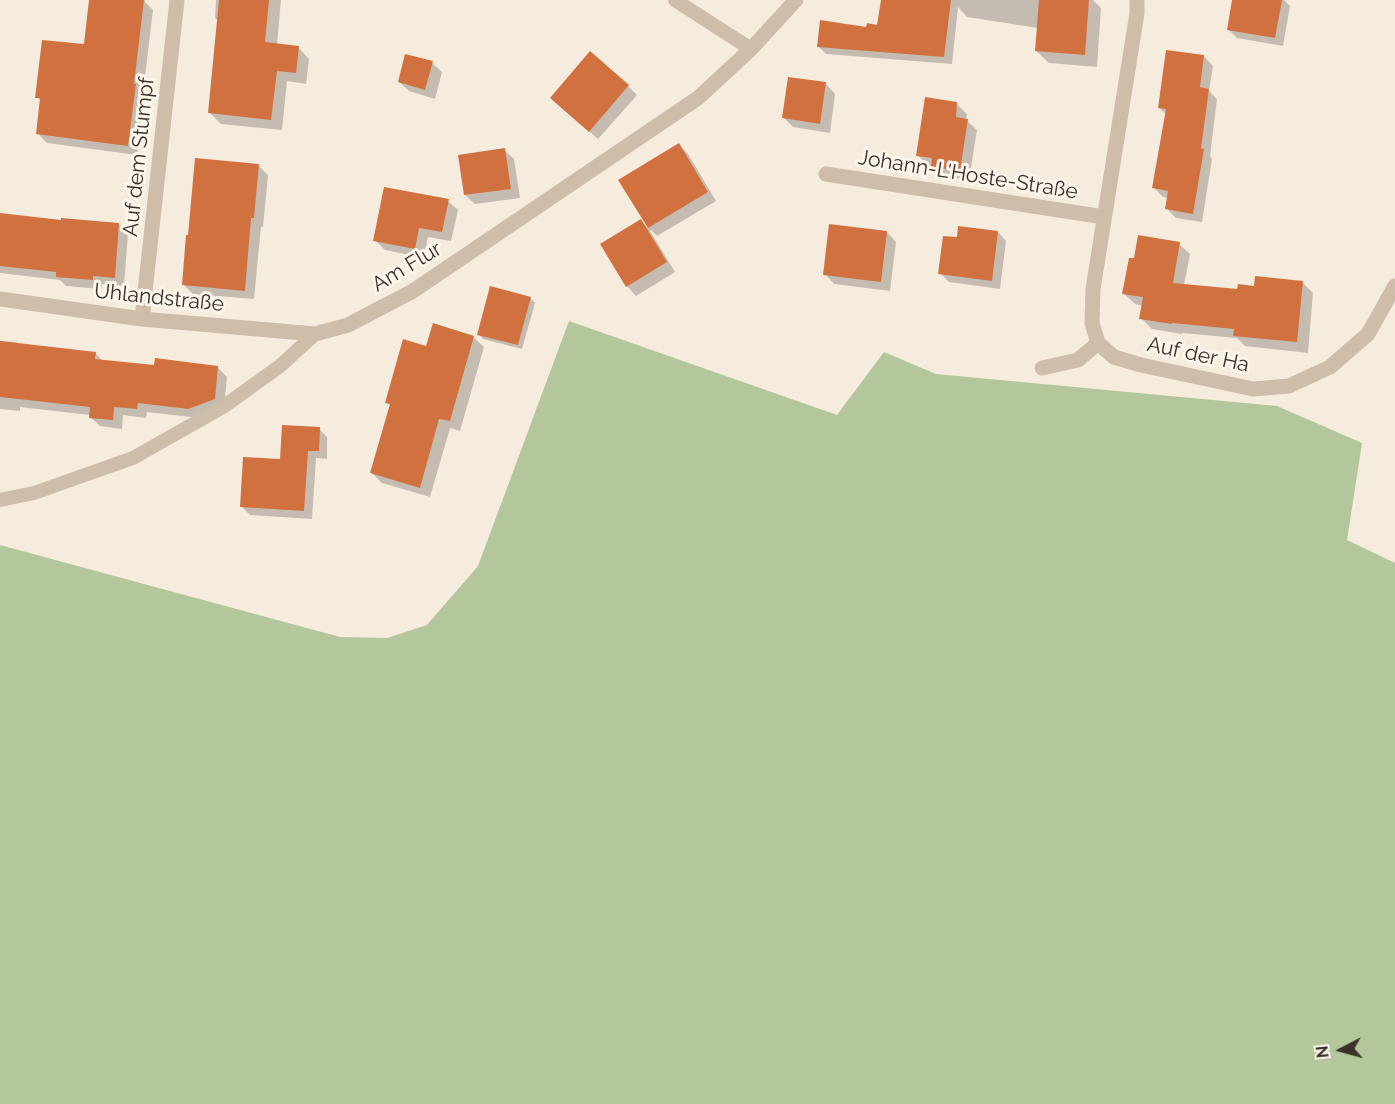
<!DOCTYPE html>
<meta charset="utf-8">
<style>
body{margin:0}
#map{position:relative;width:1395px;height:1104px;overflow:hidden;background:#f5ecdd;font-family:Raleway,sans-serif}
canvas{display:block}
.north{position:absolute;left:1311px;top:1020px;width:60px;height:60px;-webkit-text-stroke:4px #fcf5eb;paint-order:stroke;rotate:264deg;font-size:16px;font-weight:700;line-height:24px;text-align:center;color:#3a3029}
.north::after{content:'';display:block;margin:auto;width:21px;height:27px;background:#3a3029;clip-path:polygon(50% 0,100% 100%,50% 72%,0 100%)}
</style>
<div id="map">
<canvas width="1395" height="1104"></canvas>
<div class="north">N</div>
</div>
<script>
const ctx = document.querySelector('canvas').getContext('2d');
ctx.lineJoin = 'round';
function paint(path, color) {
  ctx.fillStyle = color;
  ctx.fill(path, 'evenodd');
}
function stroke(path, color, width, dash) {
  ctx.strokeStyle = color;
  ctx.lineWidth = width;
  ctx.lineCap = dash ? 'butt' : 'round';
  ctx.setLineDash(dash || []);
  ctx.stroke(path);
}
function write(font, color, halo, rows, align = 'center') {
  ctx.font = font + ' Raleway,sans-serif';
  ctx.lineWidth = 6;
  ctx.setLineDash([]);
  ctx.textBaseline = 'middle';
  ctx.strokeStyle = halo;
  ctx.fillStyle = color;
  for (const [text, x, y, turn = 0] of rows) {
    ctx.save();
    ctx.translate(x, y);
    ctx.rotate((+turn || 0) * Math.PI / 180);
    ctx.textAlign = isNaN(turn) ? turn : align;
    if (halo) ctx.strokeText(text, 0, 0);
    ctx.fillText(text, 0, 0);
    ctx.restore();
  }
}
paint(new Path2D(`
 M569,321l268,94 47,-63 52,22 341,32 85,37 -15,97 48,23v541h-1395v-559l340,92 47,1 40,-13 51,-59z`), '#b3c69c');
paint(new Path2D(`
 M91,0h54v2l8,8 -10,83 2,2 -8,60 -90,-12 -10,-10 4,-32 -4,-4 48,-51z
 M216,0h65l-4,45 21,2 11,12 -3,25 -19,-3 -5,49 -61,-6 -12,-12 10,-91 -4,-3z
 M883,0h210l8,8 -4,59 -48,-4 -13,-12 2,-23 -71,-11 -9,-10 -6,57 -126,-10 -8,-8 50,-17 10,-3z
 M1234,0h50l6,6 -7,40 -46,-8 -8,-8z
 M1204,56l9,10 -4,25 8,8 -7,57 2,3 -10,63 -26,-4 -9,-9 2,-11 -6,-1 -9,-9 13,-73 -8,-7z
 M432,63l10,9 -7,27 -26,-8 -10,-9z
 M826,84l9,10 -5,39 -37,-6 -9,-9z
 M628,86l9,9 -39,44 -37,-32z
 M957,104l10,10 -1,6 11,10 -8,50 -27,-4 -10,-10 -5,-1 -9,-10z
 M679,145l9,9 28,47 -59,35 -6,-6 -1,1 25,41 -39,24 -9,-10 13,-66 8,8v-1z
 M504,150l10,9 6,39 -45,6 -10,-9z
 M258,165l10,10 -5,52h-2l-7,72 -61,-5 -10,-10z
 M448,201l10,9 -7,31 -23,-4 -4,21 -39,-8 -10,-10z
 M0,215l62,6 57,3 9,9 -4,53 -22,-2 -1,5 -35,-3 -6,-6 -60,-7z
 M887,232l9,10 -6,49 -56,-7 -9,-10z
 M998,232l8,9 -6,48 -51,-7 -9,-9 18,-34z
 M1179,244l11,10 -6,31 55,6 16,-4 47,-5 11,11 -5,60 -63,-7 -8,-8 -55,-5v1l-30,-5 -11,-11 2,-12 -8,-2 -11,-10 11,-34z
 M530,298l5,5 -13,46 -39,-10 -4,-5z
 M473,337l11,10 -24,84 -10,-3 -20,69 -48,-14 -10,-10 19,-67 -4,-4 40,-54z
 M0,341l16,1 3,3 76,8 8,8 52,6h62l10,10 -3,31 -25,10 -52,-6 -1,6 -23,-3 -1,14 -22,-3 -10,-9v-2l-70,-8v4l-20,-2z
 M319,429l8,8v22l-11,-1 -4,61 -62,-4 -9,-9 40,-45z`), '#0003');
paint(new Path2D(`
 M89,0h55l-10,84h2l-8,62 -92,-12 4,-36h-5l7,-58 42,4z
 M219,0h50l-4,42 34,4 -3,27 -19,-2 -6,49 -63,-7z
 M881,0h70l-7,57 -127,-10 3,-27 46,7 1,-4 10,2z
 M1039,0h50l-4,55 -50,-4z
 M1232,0h50l-7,38 -48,-8z
 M1166,50l38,5 -4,32 9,2 -8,59 3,1 -11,65 -28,-5 3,-18 -16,-3 14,-79 -8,-1z
 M590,51l39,34 -40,47 -39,-34z
 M405,54l28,7 -8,29 -27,-8z
 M788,77l38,5 -6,42 -38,-6z
 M925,97l32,5 -1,15 12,2 -8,52 -29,-4 1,-9 -16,-2z
 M679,143l29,49 -60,36 -30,-48z
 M505,148l6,41 -47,6 -6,-40z
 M195,158l64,6 -5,54h-3l-6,73 -63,-6 4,-50h2z
 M384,187l65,12 -7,33 -23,-4 -4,21 -42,-8z
 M0,213l61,7v-2l58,5 -4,55 -22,-2v4l-37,-3v-5l-56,-6z
 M641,219l26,43 -41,25 -26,-43z
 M829,224l58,7 -6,51 -58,-7z
 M958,226l40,5 -6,50 -54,-7 5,-38 14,1z
 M1138,235l42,7 -7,41 64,6 1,-5 16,2 1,-10 48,5 -6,61 -64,-6 1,-7 -62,-6v1l-33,-5 4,-22 -21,-3 7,-36h5z
 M490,286l41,11 -13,48 -41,-10z
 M433,323l41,13 -24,85 -11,-2 -19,69 -50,-15 20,-69 -5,-1 18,-64 23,7z
 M0,341l96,11 -1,7 59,6 1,-7 63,8 -3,33 -27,10 -50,-6 -1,6 -23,-2 -1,13 -24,-2 1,-11 -90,-10z
 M282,425l38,2 -1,24h-11l-4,60 -64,-4 3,-50 37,2z`), '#d17140');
stroke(new Path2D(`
 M675,0l76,49
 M0,500l34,-7 99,-35 90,-51 57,-41 35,-32`), '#cebda8', 14);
stroke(new Path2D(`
 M1137,0v13l-44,276 -1,34 6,20 16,14 27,8 112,24 36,-3 41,-19 38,-33 27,-48
 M826,174l278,43
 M0,299l142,20 173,15 33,-9 65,-34 285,-193 53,-49 45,-49
 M142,319l35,-319
 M1042,368l36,-8 20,-17`), '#cebda8', 15);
write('21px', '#3a3029', '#fcf5eb', [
 ["Auf dem Stumpf",139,157,-84],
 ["Johann-L'Hoste-Straße",968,175,9],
 ["Am Flur",407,267,-31],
 ["Uhlandstraße",159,298,6],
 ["Auf der Ha",1198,355,12]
]);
</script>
